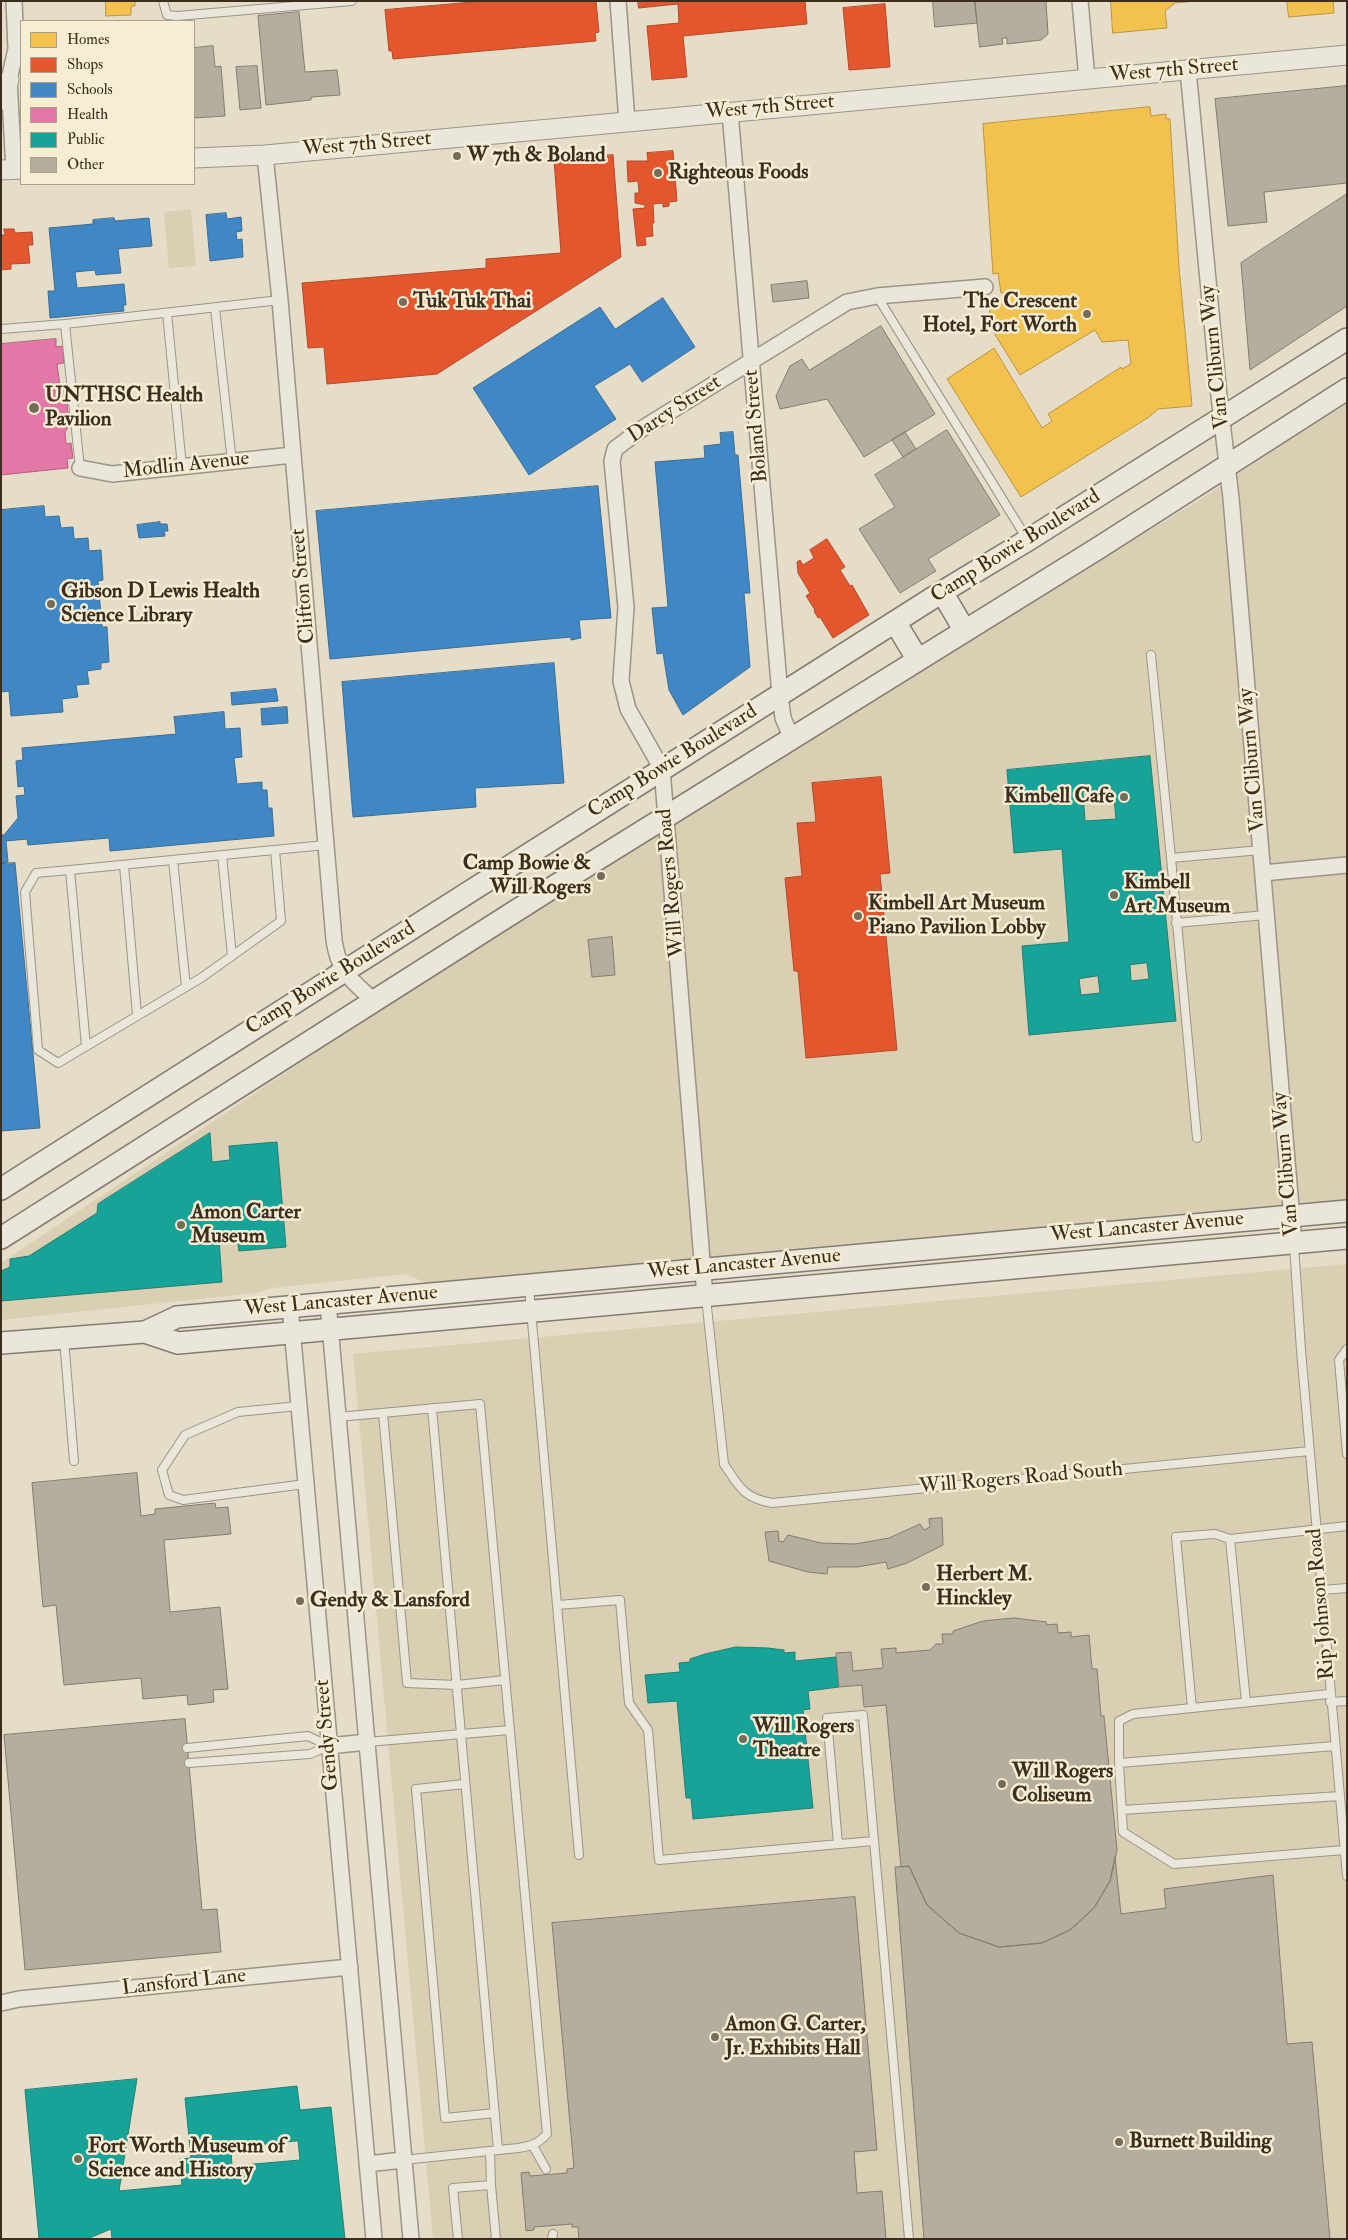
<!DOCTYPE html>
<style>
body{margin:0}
#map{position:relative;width:1348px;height:2240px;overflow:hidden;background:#e5ddc8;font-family:"IM FELL Double Pica",serif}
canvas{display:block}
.frame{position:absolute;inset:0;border:2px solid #3c2d1f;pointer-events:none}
.legend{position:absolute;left:20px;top:20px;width:175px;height:165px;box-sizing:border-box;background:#f6edd3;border:1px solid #aca08b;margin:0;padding:6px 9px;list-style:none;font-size:15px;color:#3c2d1f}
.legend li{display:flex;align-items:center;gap:10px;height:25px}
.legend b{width:25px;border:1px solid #aca08b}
</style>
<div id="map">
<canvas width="1348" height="2240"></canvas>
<div class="frame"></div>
<ul class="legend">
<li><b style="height:14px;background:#f2c14e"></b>Homes</li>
<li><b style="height:14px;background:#e4572e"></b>Shops</li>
<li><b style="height:14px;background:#3f88c5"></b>Schools</li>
<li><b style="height:14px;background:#e377a8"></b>Health</li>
<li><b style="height:14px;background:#17a398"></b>Public</li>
<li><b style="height:14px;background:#b5ae9f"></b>Other</li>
</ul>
</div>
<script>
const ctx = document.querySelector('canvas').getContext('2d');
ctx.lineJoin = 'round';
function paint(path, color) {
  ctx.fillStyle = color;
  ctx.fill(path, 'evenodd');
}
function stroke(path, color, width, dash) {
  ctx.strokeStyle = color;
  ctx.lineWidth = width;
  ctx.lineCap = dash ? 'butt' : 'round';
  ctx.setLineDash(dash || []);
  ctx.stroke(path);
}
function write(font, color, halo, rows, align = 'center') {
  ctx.font = font + ' "IM FELL Double Pica",serif';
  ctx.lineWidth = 5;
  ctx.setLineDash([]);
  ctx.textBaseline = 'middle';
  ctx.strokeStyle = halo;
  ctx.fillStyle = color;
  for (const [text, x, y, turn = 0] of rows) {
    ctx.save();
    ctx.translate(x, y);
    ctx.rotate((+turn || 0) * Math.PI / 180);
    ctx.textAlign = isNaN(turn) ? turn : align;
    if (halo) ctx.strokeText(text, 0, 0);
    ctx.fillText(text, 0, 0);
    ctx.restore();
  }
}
paint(new Path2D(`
 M191,209l5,57 -27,2 -5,-56z
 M1347,404v795l-921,84 -20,-9 -134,14 -17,5 -254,27v-57l395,-264 475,-296 16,-12 322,-197 47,-33z
 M1347,1264v975h-914l-80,-885z`), '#dbcfb3');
const homes = new Path2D(`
 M106,1h29v5h-4v9l-25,1z
 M1111,1h84l-20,2 -10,8 2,17 -54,5z
 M1287,1h46l1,12 -45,4z
 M1150,107l1,9 15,-2v5h4l9,148 13,139 -34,3 -9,8 -128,80 -74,-118 47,-31 48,80 10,-7 -4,-7 73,-47 1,2 9,-5 -3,-24 -26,2 -7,-12 -75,45 -29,-47 -2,-27 19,-3v-6l-7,1 -3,-20 -5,1 -10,-150z`);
paint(homes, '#f2c14e');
stroke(homes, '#bb9540', 1);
const shops = new Path2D(`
 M485,1h111l3,31 -4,1 1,8 -203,18 -1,-8h-3l-4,-41z
 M638,1h167l2,23 -124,12 4,41 -35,3 -5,-54 32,-3 -1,-19 -39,4z
 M885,4l5,63 -41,3 -6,-62z
 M673,151l4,50 -8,1v4l-6,1v-4l-10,1 1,19h-2l1,13 -8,1 1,8 -9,1 -4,-37 12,-1v-3l-10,-2v-10h4l-1,-12 -10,1 -1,-21h21l-1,-8z
 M613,155l8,102 -184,117 -110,10 -3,-37 -16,1 -6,-65 184,-15v-9l75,-6 -7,-93z
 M4,229h10l1,4 17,-1 1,13h-5l2,18 -19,1v5l-10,1v-35h4z
 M827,539l18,28 -5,3 10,16 2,-1 17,30 -36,23 -13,-21 -2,1 -4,-7 1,-1 -9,-14 4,-3 -12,-20 -1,-11 3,-2 3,5 11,-7 -4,-8z
 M881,777l9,96 -10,1 17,176 -91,8 -8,-87h-4l-9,-93 17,-2 -5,-53 19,-1 -4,-39z`);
paint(shops, '#e4572e');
stroke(shops, '#b24a2a', 1);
const schools = new Path2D(`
 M226,213l1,6 14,-2 1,14 -6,1 1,8 5,-1 1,18 -33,4 -4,-46z
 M114,218l1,3 34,-3 3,28 -34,3 3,24 -25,2 -1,-5 -20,2 2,16 47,-4 2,21h-3l1,6 -74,7 -2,-27h7l-6,-63 44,-4v-4z
 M663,298l32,49 -53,35 -12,-18 -36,22 22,33 -87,56 -56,-87 127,-81 15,22z
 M733,432l2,23h3l12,138h-6l6,74 -67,48 -14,-25 -6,-37 -6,1 -5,-46 16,-1 -13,-145 50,-4 -1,-12 17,-2 -1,-11z
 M598,486l13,132 -32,2 2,18 -10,2v-3l-241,22 -14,-148z
 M44,506l1,11 14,-1 2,12 12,-1 1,12 14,-1 1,13 12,-1 2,30 -5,1 4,46h5l2,35 -8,1v6l-14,2 2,13 -13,1 2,12 -16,2 1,13 -52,4 -2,-25 -8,1v-182z
 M160,522v2h7l1,7h-4l1,5 -26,2 -2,-13z
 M554,663l10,120 -89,5 1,19 -123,10 -11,-135z
 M276,689l2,12 -46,4 -1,-12z
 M287,707l1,16 -26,2 -1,-16z
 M224,712l1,17 15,-1 2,29 -8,1 3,26 25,-2v8h5l1,18h4l2,28 -164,15 -1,-13 -81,7 -1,-6 -21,2 2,21 -7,1v-28h3l14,-17 -2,-22 9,-1 -1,-9 -6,1 -2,-26 7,-1 -1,-12 154,-14 -2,-17z
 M15,863l25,265 -39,3v-267z`);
paint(schools, '#3f88c5');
stroke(schools, '#3e6d93', 1);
const health = new Path2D(`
 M56,339v8l7,-1 1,17 -7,1 3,22 6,4 3,36 -4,6 1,12 5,-1 2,15 -6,1 1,9 -67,7v-131z`);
paint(health, '#e377a8');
stroke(health, '#b1617f', 1);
const public = new Path2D(`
 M1150,756l26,265 -147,14 -7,-89 47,-4 -7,-93 -48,4 -7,-83zM1113,789l3,30 -31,2 -2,-29zM1147,963l2,16 -18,2 -1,-16zM1098,976l2,17 -19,2 -2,-16z
 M210,1133l2,29 18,-2 -1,-14 48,-4 9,105 -47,4 -2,-13 -18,1 3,43 -221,19v-30l9,-4v-8l19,-3 68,-43 1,-9z
 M736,1647l32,1 16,2v3l11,-1v9l41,-4 3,30 -31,4 2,18 -7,1 10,98 -120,11 -2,-21h-5l-9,-97 -29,2 -3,-28 35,-3 -1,-9 11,-1v-3l15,-5z
 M137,2079l-18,112 63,-6 -3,-26 12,-1 -6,-60 112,-12 3,24 31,-3 14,132h-233l-1,-10 -24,10h-48l-14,-149zM298,2141l2,19 -68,6 -1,-18z`);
paint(public, '#17a398');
stroke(public, '#228074', 1);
const building = new Path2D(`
 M933,1h42l2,22 -42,4z
 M975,1h71l2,33 -7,6 -34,4v-6h-5l1,6 -23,3z
 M299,12l6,60 32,-2 3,25 -29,2v3l-45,5 -8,-89z
 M213,46l2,21 6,-1 4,50 -31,2v-70z
 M257,66l4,42 -21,2 -4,-43z
 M1347,86v97l-83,9 3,30 -39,4 -13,-127z
 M1347,194v112l-97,64 -9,-107z
 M807,281l2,17 -36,4 -2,-17z
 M881,326l54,88 -71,43 -37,-58 -47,10 -4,-13 14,-30 12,-7 7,11z
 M947,430l53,85 -72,44 8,12 -36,22 -41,-64 36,-22 -20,-32z
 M905,432l11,17 -13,8 -11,-17z
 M612,937l3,38 -23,2 -4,-37z
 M137,1473l4,43 14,-2v-5l60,-6 1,5 12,-1 3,27 -67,6 6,72 50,-5 8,82 -15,1 1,12 -26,3 -1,-10 -44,4 -2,-21 -77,7 -8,-80 -13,2 -11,-124z
 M942,1518l1,27 -36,18 -19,6 -2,-7 -29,5h-29l-1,7 -19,-2 -39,-11 -4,-29 13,-1 1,10 4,1 5,-7 33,8 34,1 34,-6 31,-14 4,6 6,-3 -1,-8z
 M1015,1618l31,4 1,3 10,-1 1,9 13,-1v5l18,-2 3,34h5l4,47h3l13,134 -7,31 -16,27 -24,22 -28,13 -43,4 -40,-14 -32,-28 -18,-39 -8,1 -15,-162 -22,2 -2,-22 -23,2 -3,-34 15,-1 2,19 30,-3 -2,-19 15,-1v5l34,-3 6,-6h7l-1,-10h11v-3l30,-10z
 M185,1719l17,191 15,-1 4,43 -196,18 -21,-235z
 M1115,1857l6,57 45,-6 -2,-19 109,-14 14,169 25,-2 18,197h-406l-29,-372 14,-1 18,39 32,28 40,14 43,-4 28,-13 24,-22 16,-27z
 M855,1897l22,253 -23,2 3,41 25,-2 4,48h-307l-1,-12h-6v-3l-38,3v3l-8,1 -5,-58 8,-1 1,4 37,-3v-4l7,-1 -22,-245z`);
paint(building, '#b5ae9f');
stroke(building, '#837c70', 1);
const service = new Path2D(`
 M163,1l4,14 10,1 175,-15
 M877,296l150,243
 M215,308l17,154
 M167,313l15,154
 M1,329l64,-5
 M80,468l-15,-144 215,-24
 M1151,655l20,203
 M275,850l6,71 -80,57 -143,85 -20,-13 -13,-158 11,-19 34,-3 255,-25
 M222,855l10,101
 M173,860l13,127
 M124,865l13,150
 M70,870l16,176
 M1176,923l90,-8
 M1197,1138l-26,-280 90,-8
 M1294,1245l7,105 46,526
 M529,1287l50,568
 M706,1298l18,166c15,23 20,34 48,39l538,-52
 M64,1339l10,122
 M1347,1349l-8,11 8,94
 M298,1406l-60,6 -53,23 -23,35 7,25 14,5 122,-16
 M432,1408l66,742
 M383,1413l24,270 50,2 48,-5
 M338,1417l142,-13 67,730c-9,10 -16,12 -29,14l-115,12
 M1321,1590l26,-2
 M558,1605l62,-5 9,103 19,27 11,130 215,-19
 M1246,1702l-16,-163 117,-13
 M1330,1702l17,-1
 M1192,1708l-16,-171 39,-3 15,5
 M367,1742l143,-12
 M1335,1746l-216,17 4,69 51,32 170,-14
 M187,1748l121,-12 21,10
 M189,1763l121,-9 19,-8
 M1119,1763v-42l14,-7 196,-20
 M465,1784l-49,5 29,329 50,-5
 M1122,1810l218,-14
 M838,1844l-11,-126 36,-3 46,524
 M533,2146l13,23
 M490,2151l1,34 5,54
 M458,2239l-5,-51 38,-3
 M552,2239l1,-5`);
const minor = new Path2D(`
 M618,1l9,121
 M1080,1l7,78
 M1188,70l31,326 12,102 63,745
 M730,112l50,583 3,23 9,21
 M265,155l15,145 54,640c5,34 17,39 41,62
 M14,170l-5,-90 7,-31 -2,-48
 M80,468l32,6 181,-19
 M1263,873l84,-8
 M705,1297l-43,-528 -34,-60 -7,-28 5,-74 -14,-146 3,-12 25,-19 207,-128 30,-6 108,-9
 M328,1303l83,936
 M290,1306l84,933
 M329,1746l38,-4
 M1,2003l18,-4 331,-32
 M367,2164l36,-4`);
const tertiary = new Path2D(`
 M1,100l8,-20
 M194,158l71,-3 362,-33 720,-67
 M1,170l20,-1`);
const secondary = new Path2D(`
 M942,592l23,39
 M895,622l23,38
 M1,1189l941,-597 86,-52 319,-201
 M1,1238l576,-366 523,-325 247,-158
 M145,1332l33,11 1169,-105
 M1,1343l144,-11 32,-15 1170,-106`);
stroke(service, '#9b9487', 10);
stroke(minor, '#9b9487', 18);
stroke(tertiary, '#9b9487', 21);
stroke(secondary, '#837c70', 24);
stroke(service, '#eae6db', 8);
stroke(minor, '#eae6db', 15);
stroke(tertiary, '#eae6db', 19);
stroke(secondary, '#eae6db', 21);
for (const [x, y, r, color] of [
 [457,156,5,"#776b5a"],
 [658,173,5,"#776b5a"],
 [403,302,5,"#776b5a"],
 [1087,314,5,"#776b5a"],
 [34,408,6,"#776b5a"],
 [51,604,5,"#776b5a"],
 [1124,797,5,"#776b5a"],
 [601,876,5,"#776b5a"],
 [1114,895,5,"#776b5a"],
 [858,916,5,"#776b5a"],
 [181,1225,5,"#776b5a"],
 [926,1587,5,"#776b5a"],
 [300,1601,5,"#776b5a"],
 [743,1739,5,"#776b5a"],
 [1002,1784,5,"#776b5a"],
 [715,2037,5,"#776b5a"],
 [1119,2142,5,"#776b5a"],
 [78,2159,5,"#776b5a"]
]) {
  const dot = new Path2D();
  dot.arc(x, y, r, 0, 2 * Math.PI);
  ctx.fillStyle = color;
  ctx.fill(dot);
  stroke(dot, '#f6edd3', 2);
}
write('21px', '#3c2d1f', '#f6edd3', [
 ["West 7th Street",1174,71,-5],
 ["West 7th Street",770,108,-5],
 ["West 7th Street",367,145,-5],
 ["Van Cliburn Way",1216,357,-96],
 ["Darcy Street",675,410,-33],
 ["Boland Street",757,426,-95],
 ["Modlin Avenue",186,466,-6],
 ["Camp Bowie Boulevard",1016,547,-32],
 ["Clifton Street",304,586,-95],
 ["Van Cliburn Way",1253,760,-95],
 ["Camp Bowie Boulevard",673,762,-32],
 ["Will Rogers Road",672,883,-95],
 ["Camp Bowie Boulevard",331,979,-32],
 ["Van Cliburn Way",1287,1164,-95],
 ["West Lancaster Avenue",1147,1228,-5],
 ["West Lancaster Avenue",744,1265,-5],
 ["West Lancaster Avenue",341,1302,-5],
 ["Will Rogers Road South",1021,1479,-5],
 ["Rip Johnson Road",1322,1604,-95],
 ["Gendy Street",328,1735,-95],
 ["Lansford Lane",184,1983,-6]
]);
write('bold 21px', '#3c2d1f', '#f6edd3', [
 ["W 7th & Boland",467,156],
 ["Righteous Foods",668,173],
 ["Tuk Tuk Thai",413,302],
 ["The Crescent",1077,302,"right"],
 ["Hotel, Fort Worth",1077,326,"right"],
 ["UNTHSC Health",45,396],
 ["Pavilion",45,420],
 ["Gibson D Lewis Health",61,592],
 ["Science Library",61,616],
 ["Kimbell Cafe",1114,797,"right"],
 ["Camp Bowie &",591,864,"right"],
 ["Will Rogers",591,888,"right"],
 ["Kimbell",1124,883],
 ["Art Museum",1124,907],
 ["Kimbell Art Museum",868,904],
 ["Piano Pavilion Lobby",868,928],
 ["Amon Carter",191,1213],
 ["Museum",191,1237],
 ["Herbert M.",936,1575],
 ["Hinckley",936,1599],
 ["Gendy & Lansford",310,1601],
 ["Will Rogers",753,1727],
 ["Theatre",753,1751],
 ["Will Rogers",1012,1772],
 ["Coliseum",1012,1796],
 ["Amon G. Carter,",725,2025],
 ["Jr. Exhibits Hall",725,2049],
 ["Burnett Building",1129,2142],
 ["Fort Worth Museum of",88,2147],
 ["Science and History",88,2171]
], 'left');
</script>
